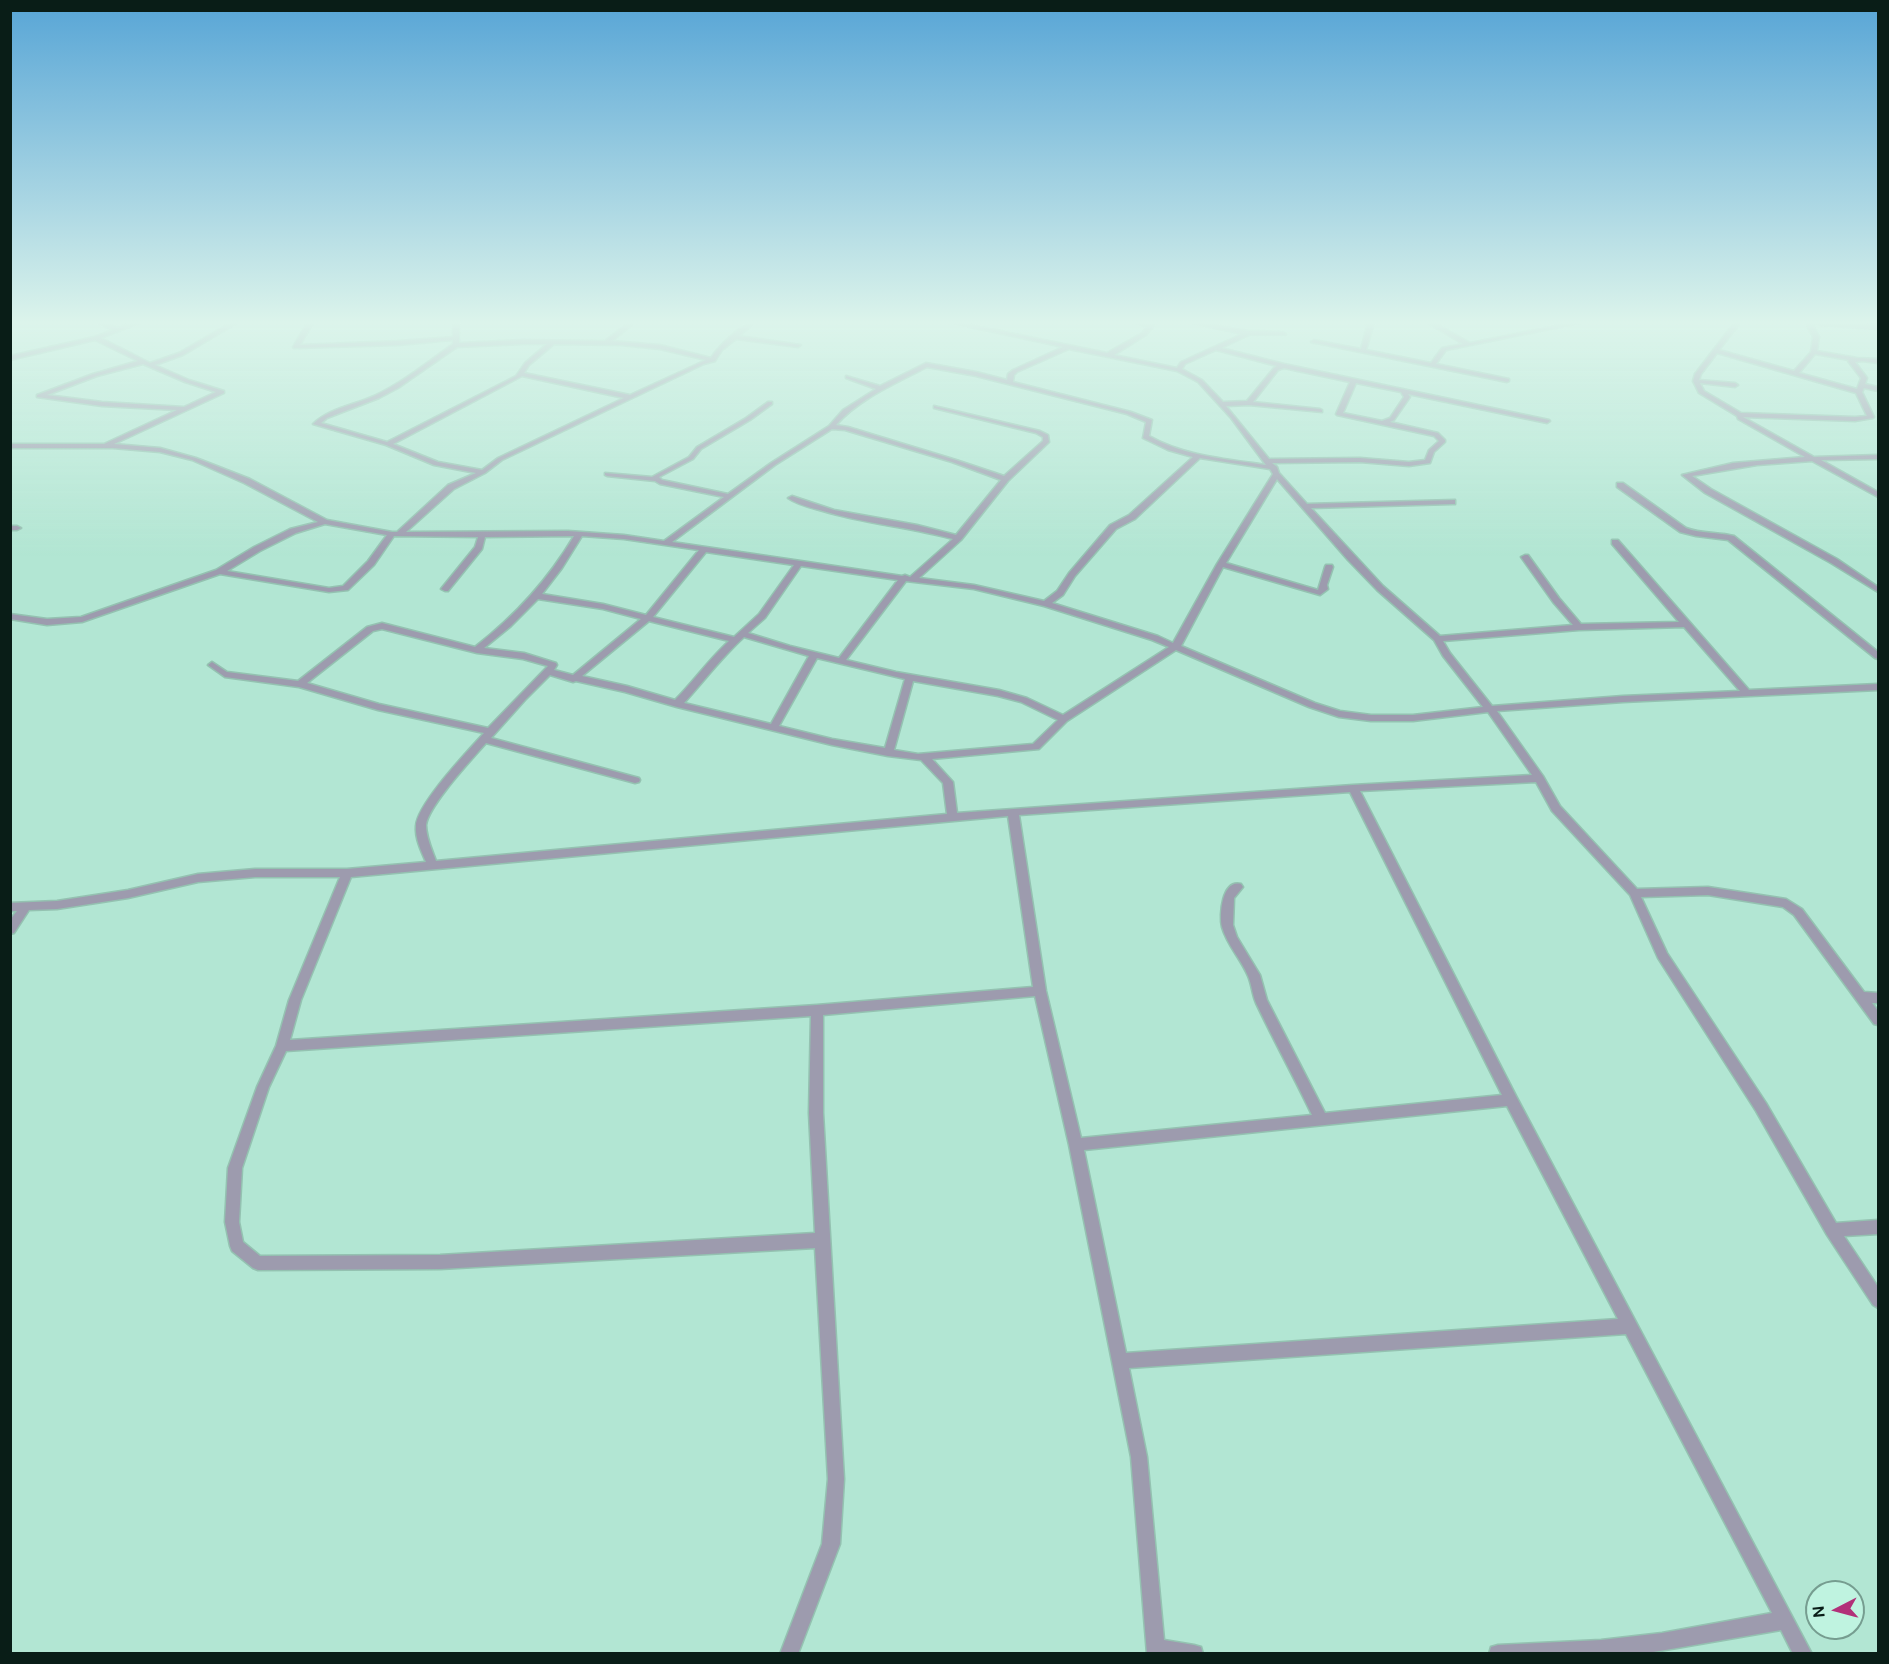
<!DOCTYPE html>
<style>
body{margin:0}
#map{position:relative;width:1889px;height:1664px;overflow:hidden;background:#b2e6d3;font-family:"DM Sans",sans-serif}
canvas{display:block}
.frame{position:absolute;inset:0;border:12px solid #091d17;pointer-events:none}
.north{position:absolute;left:1805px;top:1580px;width:60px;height:60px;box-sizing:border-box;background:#bff3e0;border:2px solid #769d90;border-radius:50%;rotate:264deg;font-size:16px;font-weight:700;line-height:24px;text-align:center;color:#091d17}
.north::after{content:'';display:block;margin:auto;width:21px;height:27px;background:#b23079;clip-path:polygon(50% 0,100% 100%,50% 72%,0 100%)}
</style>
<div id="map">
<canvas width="1889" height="1664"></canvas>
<div class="frame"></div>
<div class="north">N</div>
</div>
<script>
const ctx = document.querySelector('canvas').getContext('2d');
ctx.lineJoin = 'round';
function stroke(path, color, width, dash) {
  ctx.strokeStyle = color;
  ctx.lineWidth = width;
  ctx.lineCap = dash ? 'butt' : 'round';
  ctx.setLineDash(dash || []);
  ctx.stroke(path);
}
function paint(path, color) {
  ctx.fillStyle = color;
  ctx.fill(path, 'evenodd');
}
const minor = new Path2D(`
 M98,323h7l13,5 13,-5h8l-38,15 49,25 29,-10 51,-30h7l-54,32 -28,10 34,15 35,11v2l-110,51 46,4 36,10 54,21 77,41 65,12h5l51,-47 28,-12 -42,-8 -48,-20 -73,-21c16,-16 42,-19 63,-29 27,-13 52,-33 77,-51v-4l-55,5 -104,3 -1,-1 14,-24h6l-13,22 98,-4 55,-4v-14h6v20l63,-3 83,1 23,-18h6l-22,18 48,4 51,13c7,-11 30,-35 43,-35l-15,13 62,9 -3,2 -62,-8 -14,11 -7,11 -11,3 -202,96 -17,13 -31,16 -48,43 162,-1 56,4 40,6 60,-44 -64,-13 -5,-3 -48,-5 -2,-1v-2l47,4 37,-20 8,-10 49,-29 22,-16h4v2l-22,16 -49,29 -8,10 -34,18 3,3 66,14 43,-31 58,-37 14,-16 33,-21 -30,-11v-2l34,10 46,-23 50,9 31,8 1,-6 5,-4 50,-23 -111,-24h10l145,30 35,-20 5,-6 -11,-4h9l9,3 -8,9 -32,20 63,13 4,-6 61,-28 -49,-11h11l44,8 35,1 3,2 -1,1h-36l-28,13 63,16 265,56 1,1 -3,2 -139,-29 2,3 -16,23 -4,2 48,11 7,7v2l-11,10 -4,11 -21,3 -49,-4 -88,1 5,4 2,6 28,31 148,-4v4h-3l-141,4 72,78 57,50 133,-11 -20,-23 -32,-45 4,-2h3l31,43 22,26 98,-2 -67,-78v-4h6l131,150 129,-6v6l-255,12 -126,9 46,65 17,30 77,83 71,-2 78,12 16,10 62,83 14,1v10h-6l6,8v14l-4,-1 -80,-109 -11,-8 -75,-12 -67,2 26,56 99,150 70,120 42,-3v14l-34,2 34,51v21l-5,-3 -46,-70 -71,-124 -98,-153 -28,-63 -78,-84 -16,-29 -176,9 156,305 296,558h-19l-12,-24 -139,24h-153l2,-7 7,-2 103,-5 61,-7 110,-20 -146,-279 -497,34 18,89 17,183 30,5 7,2 2,7h-56l-16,-197 -62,-312 -34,-149 -212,19v98l21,366 -4,65 -42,110h-18l42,-110 6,-65 -13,-231 -375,21 -182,1 -5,-2 -21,-17 -2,-5 -5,-24 3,-54 29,-81 19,-41 13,-46 51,-123h-85l-57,5 -70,16 -71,11 -28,1 -15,23 -4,1v-14l7,-9h-7v-8l47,-2 71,-11 70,-16 57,-5h92l79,-7c-5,-11 -11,-24 -10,-36 1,-22 52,-75 68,-93l-106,-23 -79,-23 -74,-10 -17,-12 4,-3 15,10 71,9 69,-54 15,-4 93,24c41,-32 73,-67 99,-111l-89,1 -3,12 -34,42h-3l-4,-2 34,-42 3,-10 -84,-1 -20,29 -26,25 -19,2 -109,-18 -138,48 -35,3 -37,-6v-5l37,5 34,-2 135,-47 38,-23 36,-18 28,-7 -74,-39 -52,-23 -32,-8 -47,-4h-103v-4h94l73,-34 -75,-4 -65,-9v-2l56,-21 45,-13 -43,-21 -85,20v-4l84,-19 19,-7zM522,344h25l-22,19 -9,13 -129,66 -66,-19 6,-5 52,-20 19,-10 59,-41zM554,344l67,1 39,4 46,11 -76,35 -106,-22 5,-8zM1069,349l108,22 21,11 33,36 35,47c-39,-6 -82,-9 -117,-29l3,-16 -21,-8 -118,-30 1,-7 3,-3zM1216,350l61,16 -3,2 -27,33 -24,1 -21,-22 -20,-11 3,-5zM143,364l42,18 31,10 -32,15 -82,-5 -55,-7 50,-19zM927,367l49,9 151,38 19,8 -3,16 25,12 25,7 -64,58 -19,10 -41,48 -12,18 -13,10 -70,-16 -55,-7 42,-38 47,-59 41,-39 -1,-7 -8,-4 -106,-25v2l102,25 7,4v4l-39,35 -48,-16 -108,-33 -12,-2c24,-27 59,-41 91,-58zM1284,368l66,14 -14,32 1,1 97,21 5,5 -10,9 -4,10 -16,2 -49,-4 -91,1 -43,-53 23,-1 73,7v-2l-2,-1 -67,-7 25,-32zM522,376l102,22 -126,60 -16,12 -44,-8 -45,-18zM1356,383l45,9 3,5 -14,21 -8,3 -39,-8zM832,429l13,1 107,32 49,18 -45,55 -39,-10 -83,-15 -42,-14 -4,2c10,7 24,10 35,13 43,13 87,16 130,28l-43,38 -5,-2 -3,1 -230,-34 103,-77zM1200,458l70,11 3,5 -56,90 -44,79 -15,-7 -106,-33 11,-8 12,-19 41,-47 19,-10zM1277,479l71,81 29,30 57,50 9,16 40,51 -70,8h-42l-31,-4 -25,-8 -134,-57 42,-79 97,28 8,-6 -1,-4 6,-18 -1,-2h-6l-1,2 -7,23 -92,-27zM325,524l62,11 -19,26 -25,25 -14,2 -102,-17 33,-20 36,-18zM582,536l42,3 75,11 -53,65 -43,-11 -61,-10 20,-26zM706,552l88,13 -35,49 -25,23 -81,-20zM801,566l97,14 -59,78 -49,-12 -42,-13 17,-15zM906,581l68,8 70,17 108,34 17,7 -106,68 -36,-17 -28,-8 -103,-18 -50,-12zM538,599l65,10 38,10 -68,56 -19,-5 3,-5 -1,-2 -32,-10 -40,-5 27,-22zM649,621l80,20c-20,18 -35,40 -54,59l-48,-14 -45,-10zM1684,627l56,64 -117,5 -131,10 -42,-53 -7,-12 136,-11zM382,629l95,24 46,6 25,7 -60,62 -109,-24 -72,-21 66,-52zM744,637l65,19 -38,68 -87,-21c20,-22 38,-46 60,-66zM1176,650l133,57 30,10 32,4h42l75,-9 44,63 -179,10 -396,28 -4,-31 -21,-23 107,-10 28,-28zM817,658l88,21 -20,69 -53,-9 -53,-13zM550,675l23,7 3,-1 49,11 52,15 155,38 56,11 33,4 22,23 4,31 -511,47c-4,-11 -10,-24 -10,-36 2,-19 46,-66 60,-82l149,40 4,-1 1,-2 -1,-2 -148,-40 34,-38zM913,681l85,15 23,6 37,18 -25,24 -115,10 -24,-4zM1350,792l152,303 -177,18 -58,-113 -7,-25 -23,-38 -4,-12 1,-27 9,-11 -2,-3c-19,-5 -22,31 -19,43 5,18 19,32 26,49 4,9 4,18 8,27 18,38 38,74 56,112l-231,23 -35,-147 -27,-176zM1008,816l25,171 -216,18 -527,35 11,-40 50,-123zM811,1016l-2,97 6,120 -375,22 -180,1 -17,-14 -4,-20 3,-54 27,-81 17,-36zM1507,1106l111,213 -492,34 -42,-203z
 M1368,323h6l-8,27 65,13 11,-15 21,-4 -35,-21h7l35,20 100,-20h10l-134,27 -10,14 73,15v2l-2,1 -196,-40 3,-2 47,9z
 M1734,323h6l-21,27 75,21 17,-19 2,-15 -7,-14h6l7,14 -2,14 40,7 21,1v4l-16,-2 -7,1 12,16 -2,6 13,3v4l-14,-3 -2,4 12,25 -1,1 -18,3 -112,-4 71,40 64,-2v4l-57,1 57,32v5l-66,-36 -55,4 -65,11 19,13 126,70 41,28v5l-47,-29 -126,-70 -23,-18 51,-12 72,-6 -67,-38 -1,-3 -38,-23 -6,-12 2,-7zM1717,353l139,40 11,23 -12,1 -114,-4 -37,-22 -4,-8 35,4 3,-2 -3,-2 -36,-3 2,-6zM1815,354l34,6 -1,1 13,17 -4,11 -58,-16z
 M1816,323l62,2v4l-59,-4z
 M1617,483h6l63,45c15,6 32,4 48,8l144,116v7l-3,-1 -147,-118 -32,-4 -16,-4 -63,-45z
 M10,526h7l4,2 -4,2h-7z`);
stroke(minor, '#94c2b1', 3);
paint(minor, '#9d9bae');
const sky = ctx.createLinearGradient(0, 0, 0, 556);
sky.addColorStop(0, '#57a5d6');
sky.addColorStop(0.58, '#dcf4eb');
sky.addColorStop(1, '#dcf4eb00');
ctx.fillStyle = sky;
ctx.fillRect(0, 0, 1889, 556);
</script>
